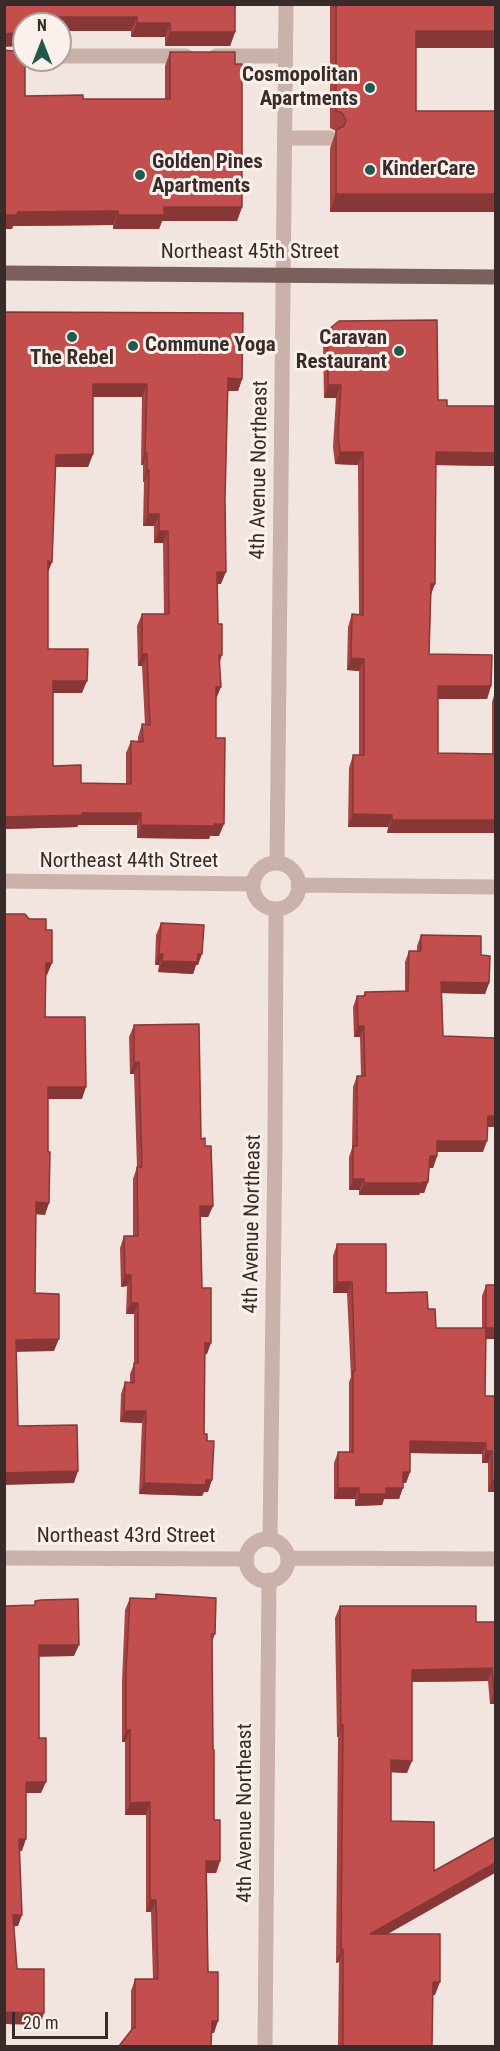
<!DOCTYPE html>
<style>
body{margin:0}
#map{position:relative;width:500px;height:2051px;overflow:hidden;background:#f2e5df;font-family:"Roboto Condensed",sans-serif}
canvas{display:block}
.frame{position:absolute;inset:0;border:6px solid #382b2a;pointer-events:none}
.north{position:absolute;left:12px;top:12px;width:60px;height:60px;box-sizing:border-box;background:#faf0ec;border:2px solid #aca19e;border-radius:50%;rotate:0deg;font-size:16px;font-weight:700;line-height:24px;text-align:center;color:#382b2a}
.north::after{content:'';display:block;margin:auto;width:21px;height:27px;background:#21594f;clip-path:polygon(50% 0,100% 100%,50% 72%,0 100%)}
.scale{position:absolute;left:12px;top:2012px;width:96px;height:27px;box-sizing:border-box;border:3px solid #382b2a;border-top:0;padding-left:8px;font-size:18px;line-height:21px;white-space:nowrap;color:#382b2a;-webkit-text-stroke:4px #faf0ec;paint-order:stroke}
</style>
<div id="map">
<canvas width="500" height="2051"></canvas>
<div class="frame"></div>
<div class="north">N</div>
<div class="scale">20 m</div>
</div>
<script>
const ctx = document.querySelector('canvas').getContext('2d');
ctx.lineJoin = 'round';
function stroke(path, color, width, dash) {
  ctx.strokeStyle = color;
  ctx.lineWidth = width;
  ctx.lineCap = dash ? 'butt' : 'round';
  ctx.setLineDash(dash || []);
  ctx.stroke(path);
}
function paint(path, color) {
  ctx.fillStyle = color;
  ctx.fill(path, 'evenodd');
}
function write(font, color, halo, rows, align = 'center') {
  ctx.font = font + ' "Roboto Condensed",sans-serif';
  ctx.lineWidth = 6;
  ctx.setLineDash([]);
  ctx.textBaseline = 'middle';
  ctx.strokeStyle = halo;
  ctx.fillStyle = color;
  for (const [text, x, y, turn = 0] of rows) {
    ctx.save();
    ctx.translate(x, y);
    ctx.rotate((+turn || 0) * Math.PI / 180);
    ctx.textAlign = isNaN(turn) ? turn : align;
    if (halo) ctx.strokeText(text, 0, 0);
    ctx.fillText(text, 0, 0);
    ctx.restore();
  }
}
stroke(new Path2D(`
 M60,56h126
 M216,56h69
 M285,138h45
 M277,863l9,-859
 M253 886a23 23 0 1 1 46 0a23 23 0 1 1-46 0Z
 M4,881l249,3
 M298,885l198,2
 M270,1539l5,-398 1,-232
 M246 1560a21 21 0 1 1 42 0a21 21 0 1 1-42 0Z
 M4,1558l243,1
 M288,1558l208,1
 M265,2046l4,-466`), '#cab2ab', 15);
stroke(new Path2D(`
 M4,273l492,4`), '#7a5f5c', 15);
paint(new Path2D(`
 M4,4h233l-2,6v22l-5,14h-65v-9h-34v-6h-71v-7l-37,16 -3,6z
 M330,4h165v44h-79v63l79,101h-165v-64l6,-17 -6,-3z
 M170,52l65,12 7,143 -5,14h-75l-3,8h-46v-4l-100,1 -1,3 13,-133 58,3h82v-33z
 M4,312l238,67 -4,12h-10l-7,193h-3v40l4,31 -2,7 -4,37v39l3,98h-9l-1,3 -72,-1v-13h-59l-1,2 -73,2zM93,397h49l-1,68h2v17h1l-1,44h11v17h9l1,71h-22l-5,12 1,40h4l3,59 -3,-1 -4,13v4h-7l-5,12v31l-45,-1 -28,-17v-73h29l-34,-44v-77l4,-10 3,-95h33l5,-13z
 M328,330l119,76h48v60l-59,-1 -7,189 62,32 -4,13h-49v54l54,1v-52l3,-10v141h-108l1,-6h-40l1,-59 4,-13h6v-84l-12,-1 1,-43 4,-13h7l-1,-149 -23,-1 -2,-17 3,-49h-12l-1,-56z
 M161,923l37,42h-2l-3,9 -35,-2 1,-7h-4l1,-30z
 M421,935l60,20 8,28 -4,11 -43,-1 1,43 52,91h-8l-4,25h-46v4l-4,12h-4l-1,14 -4,11h-4l-1,2h-60v-5h-10v-33l3,-9 1,-61 4,-11h4l-1,-39h-6l-1,-30 4,-11h6l2,-4h40v-30l4,-11h8v-5z
 M134,1025l71,121 8,60 -5,11h-8l2,71 5,66h-2l-1,80 4,58h-4l-2,4 -63,-2 3,-71 -22,-1 1,-28 4,-12 5,1v-9l4,-10v-50h-8l1,-28 -6,1 -1,-39 4,-12h9v-57l4,-12 -3,-93h-4l-1,-37z
 M337,1244l49,49 42,16 8,19h46v-32l4,-11 9,54h-9l-1,57h10v96h-7v-29h-6v-9l-72,-1v19l-4,11h-3l-4,16h-15l-2,6 -27,1v-7h-21v-36l4,-11h11v-70l2,-5 -4,-84h-14v-37z
 M156,1594l59,40 -3,8 2,178 6,41 -4,12h-9l1,99 6,61 -83,-2v-40l4,-12h18l-2,-67h-5v-97h-21v-73h-3v-60l3,-72 5,-12 25,1z
 M340,1606l136,16h19v82h-5l-2,-23 -76,1 -5,91 -16,-1 -4,162 48,61h-2l-1,51h-94l1,-84 -3,1 2,-226h-1l-2,-119z`), '#a74343');
paint(new Path2D(`
 M50,17h87l-6,14h-71v-7h-13z
 M137,23h33l-5,14h-34z
 M24,29v11h-1l-3,6 -16,1 1,-14z
 M416,31h79v17h-85z
 M170,32h65l-5,14h-65z
 M336,194h159v18h-165z
 M164,207h78l-5,14h-75l-3,8h-46l5,-14z
 M118,211l-5,14 -100,1 -1,3h-8v-14l14,-3z
 M228,378l14,1 -4,12h-14z
 M93,384h54l-5,13h-53z
 M328,385h13l-5,13h-12z
 M340,452h23l-5,13 -23,-1z
 M436,452l59,1v13l-63,-1z
 M145,453h2l-4,12h-2z
 M93,454l-5,13h-37l5,-12z
 M147,470h2l-5,12h-1z
 M148,514h11l-5,12h-11z
 M159,531h9l-5,12h-9z
 M48,561l4,1 -5,12z
 M217,572h9l-5,12h-8z
 M431,584h4l-5,13z
 M142,654h5l-5,12h-4z
 M351,658l13,1 -5,12 -12,-1z
 M53,681h34l-5,12h-33z
 M438,686h53l-4,13h-54z
 M216,687h5l-5,12z
 M82,813h59l-4,12h-59l-1,2 -73,2v-12z
 M353,814l39,1 -4,12h-40z
 M392,820h103v13h-108z
 M224,824l-5,12h-9l-1,3 -72,-1 4,-13z
 M159,954h4l-4,11h-4z
 M198,954h4l-4,11h-2l-3,9 -35,-2 4,-11z
 M46,963h6l-5,12h-6z
 M441,982l48,1 -4,11 -48,-1z
 M358,1026h6l-4,11h-6z
 M139,1062l-5,12h-4l4,-11z
 M48,1087h38l-4,12h-39z
 M488,1116h7v11h-12z
 M437,1141h50l-4,11h-50z
 M430,1156h7l-4,12h-8z
 M353,1179h11l-5,11h-10z
 M423,1182h5l-4,11h-4l-1,2h-60l5,-12z
 M36,1202l13,1 -4,12 -13,-1z
 M200,1206h13l-5,11h-12z
 M125,1275h6l-4,11 -6,1z
 M337,1282h15l-5,11h-14z
 M131,1303h7l-4,11h-8z
 M486,1328h9v11h-13z
 M59,1339l-5,12 -42,1 4,-12z
 M205,1343h6l-4,11h-6z
 M124,1411h22l-4,12 -22,-1z
 M410,1441l76,2 -4,11 -76,-1z
 M486,1451h6l-4,12h-6z
 M78,1471l-4,12 -70,2v-12z
 M403,1472h7l-4,11h-7z
 M212,1480l-4,12h-4l-2,4 -63,-2 5,-11z
 M492,1480h3v12h-7z
 M338,1488h21l-4,11h-21z
 M386,1488h17l-4,11h-15l-2,6 -27,1 4,-12z
 M39,1645h40l-5,11 -40,1z
 M492,1668l-4,13 -81,1 5,-12z
 M494,1691h1v13h-5z
 M341,1725h2l-5,12h-1z
 M126,1730h4l-5,12h-3z
 M391,1760l21,1 -5,12 -21,-1z
 M27,1782h19l-5,11h-18z
 M150,1802l-4,13h-21l5,-12z
 M19,1839h7l-4,12h-7z
 M206,1861h14l-4,12h-14z
 M495,1863v10l-130,74 5,-13z
 M150,1900h6l-5,12h-5z
 M13,1915h9l-4,11 -9,1z
 M343,1949l-4,13 -3,1 5,-12z
 M433,1982h7l-5,13h-6z
 M4,2012l40,1 -4,12 -36,-1z
 M212,2021h6l-4,12h-7z`), '#883737');
const building = new Path2D(`
 M4,4h231v28h-65v-9h-33v-6h-87v7h-26v8l-20,2z
 M336,4h159v27h-79v80h79v83h-159v-64l8,-4 2,-6 -4,-7 -6,-2z
 M4,50l20,2v8h1v36l58,-1v4h87v-47h65v12h7v143h-78v8h-46v-4l-100,1 -1,3h-13z
 M4,312l239,1 -1,66 -14,-1 -3,121 1,73h-9l1,52h4v31h-3l2,32h-5v51h9l-1,86h-10v2l-73,-1v-12h-59v2l-78,2zM93,384h54l-2,69h2v17h2l-1,44h11v17h9l1,83h-27v40h5l3,71 -8,-1 1,18 -12,-1v43l-50,-1v-18l-28,1v-85h34l1,-32h-40v-88l4,1 4,-107 37,-1z
 M437,320l1,80h9v6h48v47l-59,-1 -1,132h-4l-2,70 63,1 -1,31h-53v67l57,1v66h-103v-5l-39,-1v-59h11v-96l-13,-1 1,-44 11,1v-163h-23l-2,-18 3,-49h-13v-55l11,-9z
 M4,914h21l4,5h17v11h6v33h-6l-1,54h40l1,70h-38v65h2l-1,51 -13,-1 -1,91 24,1v45l-43,1 2,86 59,-1 1,46 -74,2z
 M161,923l43,2 -2,29h-4l-1,8 -35,-1 1,-7h-4z
 M421,935l60,1v19l9,1 -1,27 -48,-1 2,54 52,2v78h-7l-1,25h-50v15h-7l-2,26h-5v1h-59v-4h-11v-33h4v-70h8l-1,-50h-6l-1,-30h8v-4l43,-1 1,-40h12z
 M199,1024l2,115 4,-1v8h6l2,60h-13l2,82h9v55h-6l-1,91h3v7h7l-2,39h-6v5l-62,-2 2,-72h-22l1,-29 9,1v-20h4v-60h-7v-28h-6l-1,-39h14l-1,-69h5l-3,-105 -5,1v-38z
 M337,1244h49v49l41,-1 1,17h7l1,19h50l-1,68h10v84h-3v-29h-6v-8l-76,-2v31h-7v16h-17v6h-27v-6h-21v-36h15v-81h2l-3,-89h-15z
 M486,1285h9v43h-9z
 M156,1594l60,4 -1,36h-3l1,116h1v70h6v41h-14l2,111h10v49h-6l-1,25h-92l14,-18h2v-49h23l-2,-79h-6v-98l-20,1v-73h-4v-60l4,-72 26,1z
 M78,1599l1,46h-40v93h7v44h-19l-1,2v55h-7l3,76h-9l4,54h27v44l-40,-1v-406l31,-1v-4l6,-1z
 M340,1606h136v16h19v69h-1l-2,-23 -80,2v91l-21,-1v61l43,1v49l61,-34v26l-125,71h70v48h-7l-1,64h-89v-97l-2,2 2,-226h-2z`);
paint(building, '#c24e4e');
stroke(building, '#883737', 1.5);
for (const [x, y, r, color] of [
 [370,88,6,"#21594f"],
 [370,170,6,"#21594f"],
 [140,175,6,"#21594f"],
 [72,337,6,"#21594f"],
 [133,346,6,"#21594f"],
 [399,351,6,"#21594f"]
]) {
  const dot = new Path2D();
  dot.arc(x, y, r, 0, 2 * Math.PI);
  ctx.fillStyle = color;
  ctx.fill(dot);
  stroke(dot, '#faf0ec', 2);
}
write('bold 21px', '#382b2a', '#faf0ec', [
 ["Cosmopolitan",358,76,"right"],
 ["Apartments",358,100,"right"],
 ["Golden Pines",152,163],
 ["Apartments",152,187],
 ["KinderCare",382,170],
 ["Caravan",387,339,"right"],
 ["Restaurant",387,363,"right"],
 ["Commune Yoga",145,346],
 ["The Rebel",72,359,"center"]
], 'left');
write('21px', '#382b2a', '#faf0ec', [
 ["Northeast 45th Street",250,253],
 ["4th Avenue Northeast",260,470,-89],
 ["Northeast 44th Street",129,862],
 ["4th Avenue Northeast",253,1224,-89],
 ["Northeast 43rd Street",126,1537],
 ["4th Avenue Northeast",246,1813,-90]
]);
</script>
